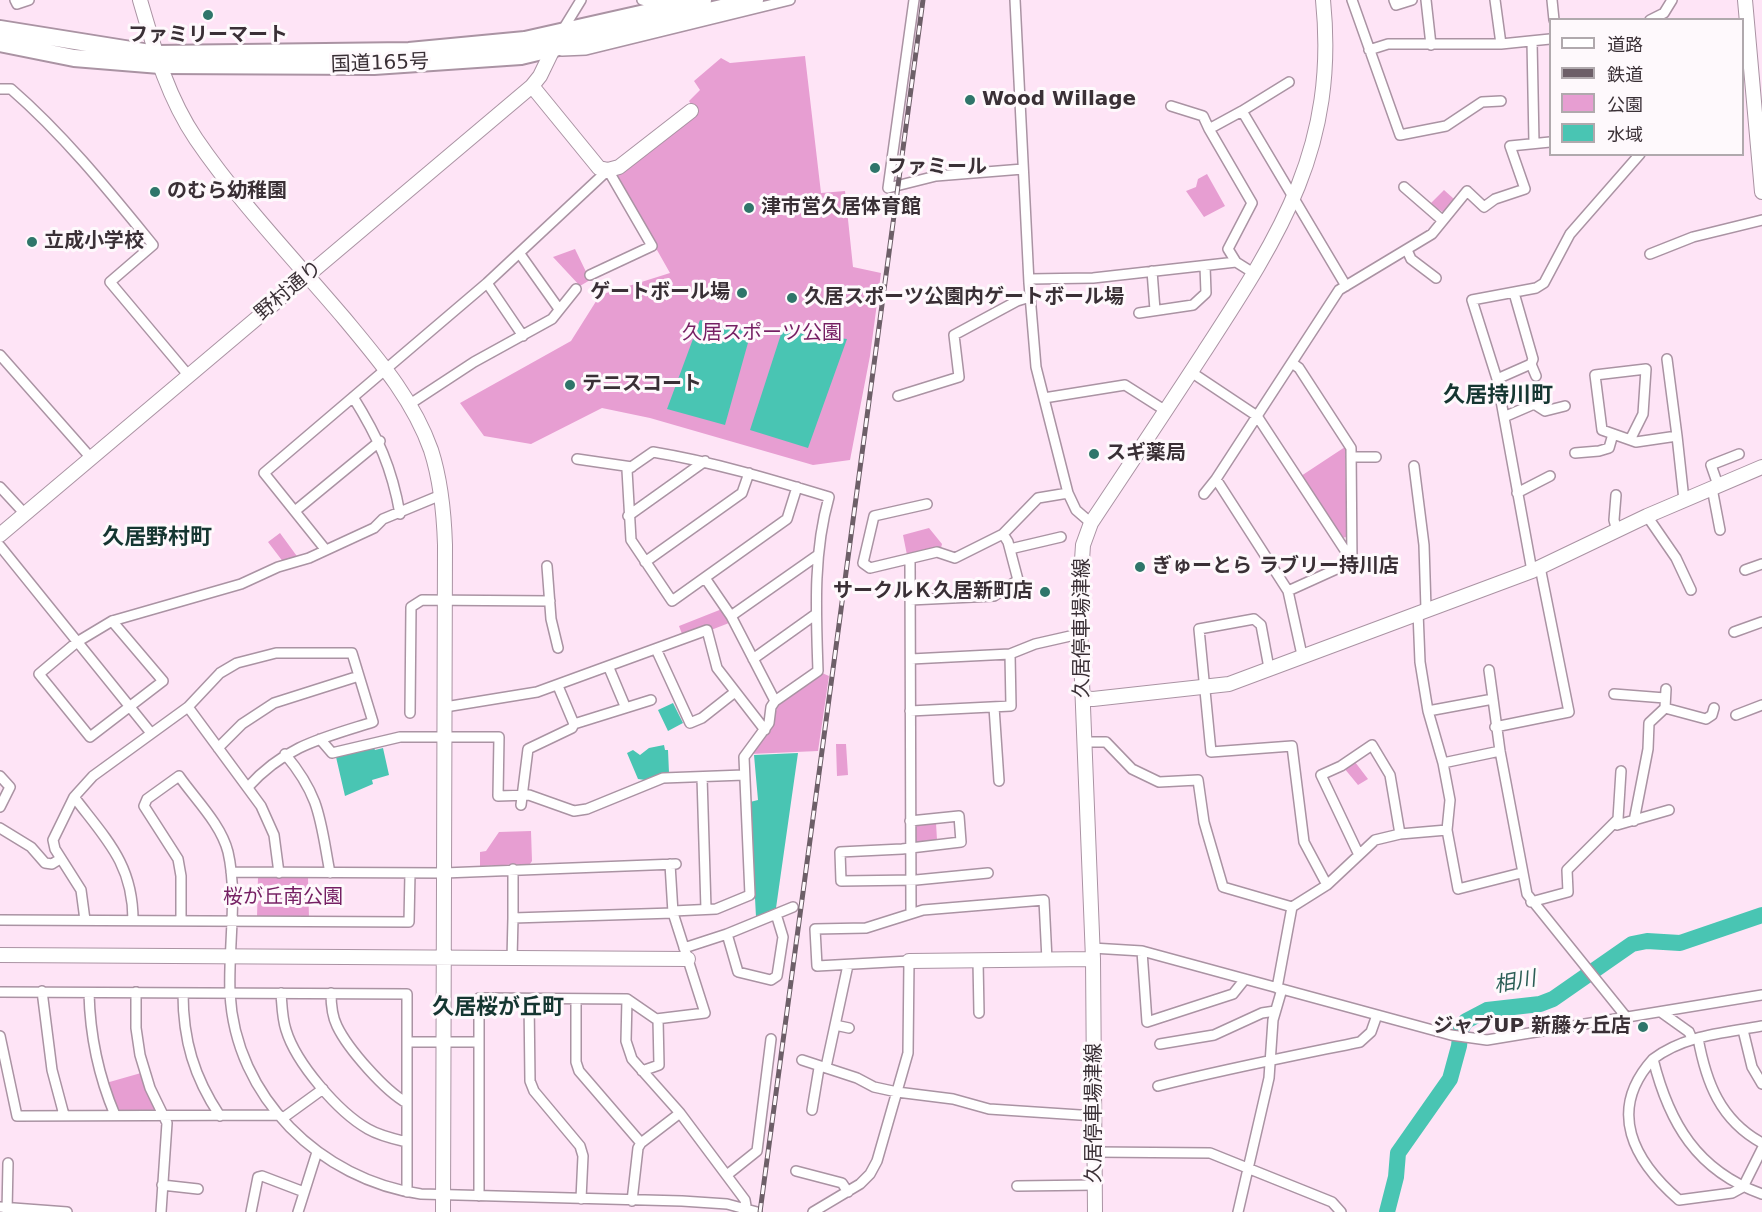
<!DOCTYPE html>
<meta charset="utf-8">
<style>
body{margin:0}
#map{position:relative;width:1762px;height:1212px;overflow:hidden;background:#fee4f6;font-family:"DejaVu Sans","Noto Sans JP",sans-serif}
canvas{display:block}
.legend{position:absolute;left:1549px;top:18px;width:195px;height:138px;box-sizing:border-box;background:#fef9fc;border:2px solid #b0a9ad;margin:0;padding:8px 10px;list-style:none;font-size:18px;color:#3a3036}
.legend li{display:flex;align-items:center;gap:12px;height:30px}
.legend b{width:30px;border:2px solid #b0a9ad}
</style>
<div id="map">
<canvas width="1762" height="1212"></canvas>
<ul class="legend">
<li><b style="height:8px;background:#fff"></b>道路</li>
<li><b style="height:8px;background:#6d5f68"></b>鉄道</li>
<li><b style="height:16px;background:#e79ed2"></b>公園</li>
<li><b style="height:16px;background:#49c5b3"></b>水域</li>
</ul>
</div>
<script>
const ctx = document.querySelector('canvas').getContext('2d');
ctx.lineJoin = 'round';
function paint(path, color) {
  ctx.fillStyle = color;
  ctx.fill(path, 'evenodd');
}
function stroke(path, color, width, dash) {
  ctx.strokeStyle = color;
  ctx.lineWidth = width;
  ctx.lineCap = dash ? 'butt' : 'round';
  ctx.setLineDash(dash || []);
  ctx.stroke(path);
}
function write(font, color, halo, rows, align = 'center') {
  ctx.font = font + ' "DejaVu Sans","Noto Sans JP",sans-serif';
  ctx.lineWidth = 6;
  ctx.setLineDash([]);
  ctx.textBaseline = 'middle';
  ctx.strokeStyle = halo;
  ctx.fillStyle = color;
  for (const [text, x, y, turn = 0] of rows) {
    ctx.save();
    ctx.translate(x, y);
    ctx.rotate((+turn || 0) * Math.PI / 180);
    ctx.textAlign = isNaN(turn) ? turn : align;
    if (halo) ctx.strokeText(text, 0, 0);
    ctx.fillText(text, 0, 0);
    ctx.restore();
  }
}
paint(new Path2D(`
 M805,56l16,137 24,-2 8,76 28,6 -11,83 -20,104 -37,5 -163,-47 -48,-10 -71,36 -47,-8 -24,-33 111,-62 29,-46 70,-22 -56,-99 81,-63 -6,-10 11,-11 -6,-9 27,-23 9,5z
 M1207,174l18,32 -21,11 -18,-26 10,-4 2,-8z
 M1444,190l10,9 -11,13 -13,-8z
 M575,249l15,31 -10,6 -27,-29z
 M1345,447l2,90 -6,1 -40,-62z
 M929,528l13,16 -1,4 -34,7 -4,-20z
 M280,533l19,26 -15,4 -16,-21z
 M722,609l7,14 -18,7 -2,-5 -27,9 -3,-8z
 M822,673l7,3 -11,75 -68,3 22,-28 6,-22z
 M836,744h10l2,31 -11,1z
 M1355,762l13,17 -10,6 -14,-17z
 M936,823l1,17 -23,2v-16z
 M531,831l1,30 -2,3 -50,2v-14l6,-1 13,-19z
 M258,877h50l1,42 -52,-1z
 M141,1073l15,38 -36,1 -14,-29z`), '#e79ed2');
paint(new Path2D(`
 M700,320l51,12 -26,93 -58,-16z
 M782,331l65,8 -39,109 -58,-18z
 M673,703l10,20 -15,8 -10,-21z
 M664,745l1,5h3l1,23 -24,7 -7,-1 -11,-26 6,-3 7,5 9,-7z
 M374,748l1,2 8,-2 6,27 -17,5 1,4 -28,12 -9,-39z
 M798,753l-22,155 -20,9 -6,-115 8,-2 -4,-45z`), '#49c5b3');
stroke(new Path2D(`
 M1387,1212l9,-35 2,-24 52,-74 9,-33 2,-17 5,-8 21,-11 53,-6 13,-5 79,-55 15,-3 33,2 82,-28`), '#49c5b3', 16);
const street = new Path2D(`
 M15,0l2,4 12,-4
 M642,0l10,3 13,-3
 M914,0l-26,188 48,-12 87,-7
 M1015,0l14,283 7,84 32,126 8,17 15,13
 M1352,0l48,135 46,-9 36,-24 19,-1
 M1394,0l2,5 16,-5
 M1426,0l5,45
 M1495,0l6,44
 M1552,0l2,20
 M1650,20l14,-7 8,-13
 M562,31l19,-31
 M1532,41l2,102
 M1369,50l19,-6h113l49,-5
 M562,51l24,-1 204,-50
 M1289,82l-47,29 104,175
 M0,89h11c53,46 98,102 142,156l-43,37 79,94
 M1171,106l32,10 6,13
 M1404,187l38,33
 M1407,250l4,9 25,19
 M520,254l39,55
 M1650,254l43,-17 69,-17
 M1236,262l-8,-13 24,-46 -43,-74 33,-18
 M1152,271l3,39
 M1030,279l63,-1 143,-16 19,12
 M487,283l36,53
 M1139,313l54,-8 13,-12 -1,-27
 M0,355l91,103
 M1667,359l10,77
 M1531,364l5,12
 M1191,372l66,44 95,145
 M1497,379l34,-15 2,-5 -19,-66
 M898,396l61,-19 -5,-42 63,-34 13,-4
 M353,397c25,40 39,71 47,117
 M1044,398l81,-13 41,26
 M410,404l64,-42 78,-43 24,-30
 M1504,417l30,-13 11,7 20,-5
 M1630,440l13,-26 3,-45 -51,6 7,55 34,12 41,-6 7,64
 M1575,453l24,-2 10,-3 4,-14
 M1351,457h25
 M577,459l55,8
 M1414,466l10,79 2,64
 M1718,485l-7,-20 28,-11
 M0,487l25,27
 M1712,488l8,42
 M1517,493l33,-17
 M1204,494l12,-15
 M1616,495l-2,25 3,11
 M927,504l-53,12 -11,47 7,5 67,-16 18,6 48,-24 35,-36 30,-5
 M295,511l85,-70
 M628,516l77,-55
 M1647,516l29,42 15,32
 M0,546l151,187
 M325,549l-61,-76 223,-190 121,-113 44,76 -62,29
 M1010,549l51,-12
 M910,559l1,354
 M645,562l97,-69 7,-20
 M547,566l4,53 7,29
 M1745,570l17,-6
 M1532,571l-35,-192 -25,-79 64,-12 8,-5 26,-49 70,-80
 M705,578l26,38 44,85
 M1288,591l64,-29 -1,-114 -52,-80 -7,-5
 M910,600l84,-4 24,-16 -10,-38 -5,-8
 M1418,612l2,50 8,49 65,-12 7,52 27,143 100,124
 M731,616l87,-61
 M112,621l129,-37 37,-17 31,-9 65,-30 9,-9 58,-24
 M112,621l51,60 -73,56 -51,-63 38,-32z
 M1734,632l28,-10
 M656,649l34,74 12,-5 33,-26
 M1302,655l-14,-64 -72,-112 123,-189 93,-56 35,-43 17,16 11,-8 30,-10 -15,-43 40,-4
 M753,659l63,-45
 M911,659l99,-5 25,-10 44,-10
 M609,668l16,38
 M1269,668l-8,-43 -7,-6 -55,10 12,123 81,-6 12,96 23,43 32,-30 -38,-80 20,-9 31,-21 18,30 10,59 47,-4 11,59 63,-16
 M1489,670l4,29
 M558,686l16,38
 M1614,694l51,4
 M188,707l73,99 13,29 5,38
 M445,707l92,-15 170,-62 10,38 48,62
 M994,707l5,74
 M1665,708l41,11 6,-4 2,-7
 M910,711l101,-5 -1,-52
 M1428,711l15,52 57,-12
 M410,713l1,-106 11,-7 128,1
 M1736,715l26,-10
 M1495,727l74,-15 -29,-145
 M320,739l12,14 68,-16h99l-1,59 31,-1 45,16 13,-2 76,-31 81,-3
 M1084,742h22l26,27 27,13 39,-2 6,42 19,65 69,20
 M218,748l24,-24 32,-21 85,-27
 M285,754c36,43 35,66 45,119
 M1443,763l7,37 -3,30
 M0,776l10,11 -10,20
 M702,777l4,132
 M74,797c32,42 59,67 59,123
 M521,805l7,-56 44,-21 2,-4 77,-24
 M910,821l49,-5 2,26 -59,7 -62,3 1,29 75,-1 72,-7
 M1634,821l14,-72 1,-26 16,-15 1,-19
 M1613,824l4,1 52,-15
 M0,828l31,19 14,16 7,1 8,-5
 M1359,855l16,-15 25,-6
 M513,869v49l160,-5
 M231,872l213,1 232,-9
 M1531,902l37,-10 -1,-22 51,-51 3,-48
 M673,911l43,-2 34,-14 -6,-138 25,-34 2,-16 4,-6 43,-30c-2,-59 -5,-118 11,-174 -59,-18 -116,-35 -176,-45l-26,18 4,70 41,61 115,-82 10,-32
 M0,920l409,2 1,-49
 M85,920l-4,-30 -26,-41 -2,-9 21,-43 19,-21 95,-69 32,-34 17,-10 39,-10h76l21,69c-51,16 -88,24 -125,65
 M181,920v-44l-3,-17 -34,-53 3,-7 32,-23c16,23 42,48 49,76 10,43 0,97 2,141 5,104 91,187 191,201l261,7 45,3 30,8
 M727,934l66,-27
 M684,948l43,-14 11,38 33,8 6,-4 6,-39 -7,-23
 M1092,948l50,3 309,84 36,5 275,-45
 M1142,951l5,71 86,-28 12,-15
 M512,959l1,-41
 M978,961l1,52
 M1277,988l15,-81 35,-22
 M42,991l10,79 12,45
 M0,992l407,2v198
 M136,992v36l4,27 10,33 17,35 -6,89
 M89,993c1,43 9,82 26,122
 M183,993c0,47 11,84 37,123
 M281,993c1,12 1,25 5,37 10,33 52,82 82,99 12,7 26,10 39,13
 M331,993c0,11 1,23 6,33 11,23 48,65 70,77
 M529,999l1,82 4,10 46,55 3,10 -2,43
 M576,999v63l3,9 62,72 39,-30
 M627,999l29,20 49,-6 -32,-100 -3,-49
 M1661,1012l28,20 3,7
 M835,1025l14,3
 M1762,1026c-38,7 -77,9 -109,33 16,64 44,112 109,135
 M1743,1030l9,37 10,17
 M0,1036l17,80 262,-1
 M1698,1038c8,44 22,82 64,105
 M407,1042h72v-44l148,1 -1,42 6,18 48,54 65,87 2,12
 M1160,1044l54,-9 48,-22 13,-2
 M1653,1059c-47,52 -19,102 26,141l53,-7 11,-6 19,-38
 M802,1060l55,18 17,9 23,5 56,7 36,10 106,7
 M826,1067l22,-102
 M642,1071l17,-6 -1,-46
 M1158,1086c67,-17 134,-30 202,-44l11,-10 6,-17
 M812,1110l7,-42
 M283,1118l40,-29
 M1095,1152l115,1 122,49 9,10
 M796,1171l46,12 6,9
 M727,1175l30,-24 14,-112
 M162,1185l36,4
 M1017,1186l78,-1
 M479,1196v-154
 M632,1201l6,-53 3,-5
 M0,1207l67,5
 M7,1212l1,-49
 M251,1212l7,-35 4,-1 42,16
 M298,1212l19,-60
 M813,1212l47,-28 10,-10 7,-13 31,-108 1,-92 -92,5 -2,-37 51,-1 57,-18 121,-10 3,60
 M1238,1212l31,-134 4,-58 9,-31`);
const secondary = new Path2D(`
 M140,0c14,48 27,96 56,139 43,63 98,120 148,179 34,41 69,81 87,132 10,31 13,63 14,95l-2,667
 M1745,0l17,192
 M532,86l67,82 9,2 11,-3 72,-56
 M0,535l532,-449 8,-10 16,-33
 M1083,698l10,1 136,-15 303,-113 115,-55 115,-49
 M0,955l688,4
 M909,961l184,-2
 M1095,1212l-2,-253 -14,-353 4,-61 8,-22c38,-57 76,-114 113,-171 76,-117 134,-205 119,-352`);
const highway = new Path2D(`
 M0,29l156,25 253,-3 116,-11 178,-40
 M0,43l74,15 86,7 214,1 147,-10 234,-56`);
stroke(street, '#aa93a3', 12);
stroke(secondary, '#aa93a3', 16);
stroke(highway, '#aa93a3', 20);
stroke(street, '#fff', 9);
stroke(secondary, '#fff', 14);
stroke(highway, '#fff', 16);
const rail = new Path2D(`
 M760,1212l163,-1212`);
stroke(rail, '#6d5f68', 5);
stroke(rail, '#fef9fc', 3, [9]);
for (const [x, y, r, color] of [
 [208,15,6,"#2f756a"],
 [970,100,6,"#2f756a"],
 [875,168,6,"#2f756a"],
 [155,192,6,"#2f756a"],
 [749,208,6,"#2f756a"],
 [32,242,6,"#2f756a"],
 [742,293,6,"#2f756a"],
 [792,298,6,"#2f756a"],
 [570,385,6,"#2f756a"],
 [1094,454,6,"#2f756a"],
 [1140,567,6,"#2f756a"],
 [1045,592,6,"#2f756a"],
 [1643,1027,6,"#2f756a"]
]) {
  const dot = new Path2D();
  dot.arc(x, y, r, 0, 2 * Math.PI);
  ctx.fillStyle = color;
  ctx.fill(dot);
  stroke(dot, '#fef9fc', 2);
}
write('bold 20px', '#3a3036', '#fef9fc', [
 ["ファミリーマート",208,36,"center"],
 ["Wood Willage",982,100],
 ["ファミール",887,168],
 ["のむら幼稚園",167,192],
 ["津市営久居体育館",761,208],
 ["立成小学校",44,242],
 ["ゲートボール場",730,293,"right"],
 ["久居スポーツ公園内ゲートボール場",804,298],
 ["テニスコート",582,385],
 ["スギ薬局",1106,454],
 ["ぎゅーとら ラブリー持川店",1152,567],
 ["サークルＫ久居新町店",1033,592,"right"],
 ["ジャブUP 新藤ヶ丘店",1631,1027,"right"]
], 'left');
write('20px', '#3a3036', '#fef9fc', [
 ["国道165号",380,64,-2],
 ["野村通り",289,291,-40],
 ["久居停車場津線",1083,628,-90],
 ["久居停車場津線",1095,1113,-90]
]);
write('20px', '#751f63', '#fef9fc', [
 ["久居スポーツ公園",762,334],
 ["桜が丘南公園",283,898]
]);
write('italic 21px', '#2b5e56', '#fef9fc', [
 ["相川",1515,983,-10]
]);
write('bold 22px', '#153631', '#fef9fc', [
 ["久居持川町",1498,396],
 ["久居野村町",157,538],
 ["久居桜が丘町",498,1008]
]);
</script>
